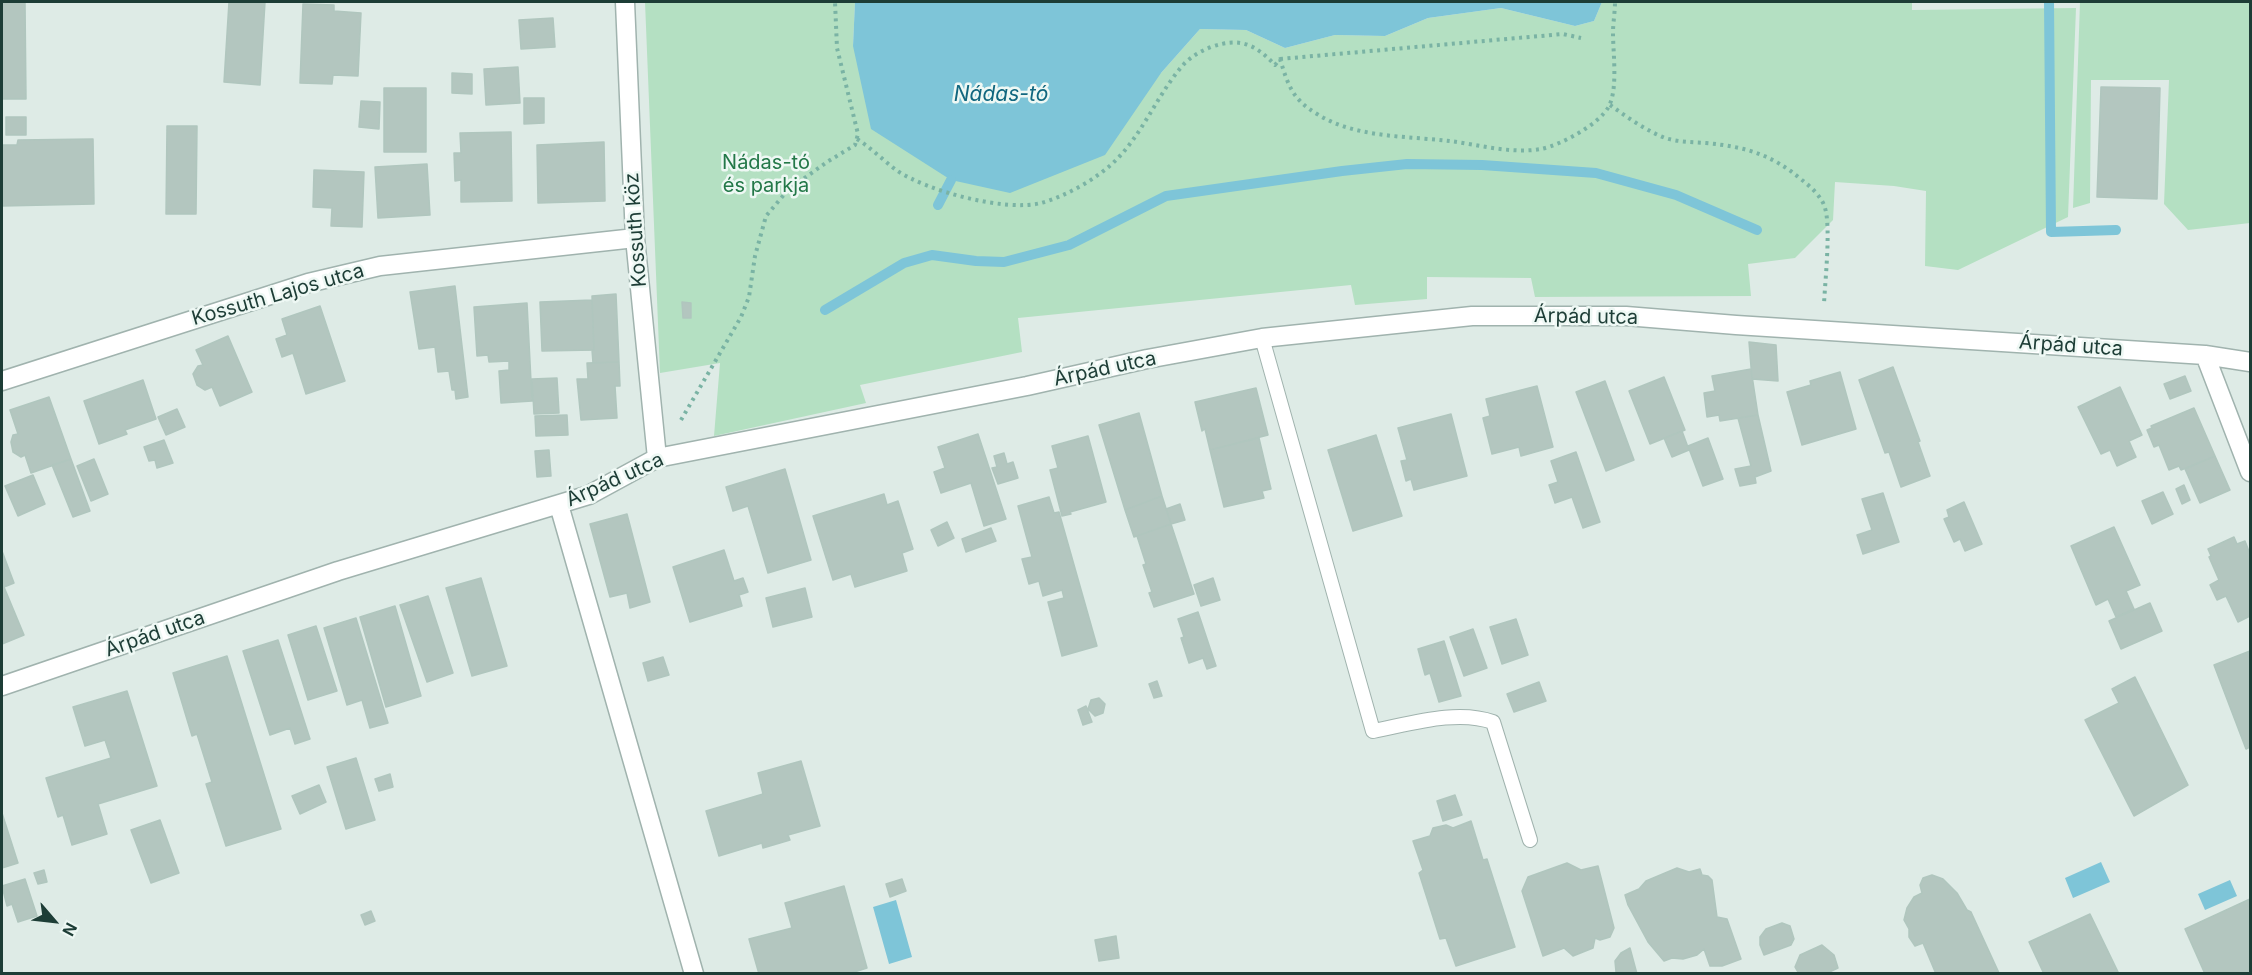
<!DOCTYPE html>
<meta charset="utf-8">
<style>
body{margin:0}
#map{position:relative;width:2252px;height:975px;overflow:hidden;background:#deebe6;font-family:Inter,sans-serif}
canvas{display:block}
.frame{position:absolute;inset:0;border:3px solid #1d3d36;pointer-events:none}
.north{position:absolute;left:24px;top:891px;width:60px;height:60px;-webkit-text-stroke:4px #eef8f4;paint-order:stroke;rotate:118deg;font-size:16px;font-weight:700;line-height:24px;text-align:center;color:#1d3d36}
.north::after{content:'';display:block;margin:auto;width:21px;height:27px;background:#1d3d36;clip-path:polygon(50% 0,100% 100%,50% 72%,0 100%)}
</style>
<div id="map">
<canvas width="2252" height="975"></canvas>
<div class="frame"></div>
<div class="north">N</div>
</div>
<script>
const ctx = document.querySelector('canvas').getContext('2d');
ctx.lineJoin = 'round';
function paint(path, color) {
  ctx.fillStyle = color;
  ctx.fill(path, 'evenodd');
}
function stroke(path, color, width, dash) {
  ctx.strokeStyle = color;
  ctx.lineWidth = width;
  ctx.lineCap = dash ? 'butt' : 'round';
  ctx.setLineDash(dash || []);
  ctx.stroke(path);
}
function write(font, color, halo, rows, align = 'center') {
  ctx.font = font + ' Inter,sans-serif';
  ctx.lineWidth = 5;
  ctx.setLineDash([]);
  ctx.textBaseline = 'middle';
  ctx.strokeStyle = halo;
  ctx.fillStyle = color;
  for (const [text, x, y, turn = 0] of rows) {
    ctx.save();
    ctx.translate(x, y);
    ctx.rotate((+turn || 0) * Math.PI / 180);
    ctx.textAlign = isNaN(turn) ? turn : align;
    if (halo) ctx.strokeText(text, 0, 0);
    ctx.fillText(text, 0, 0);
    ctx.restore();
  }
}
paint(new Path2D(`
 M645,2h210l-2,44 308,27 39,-44 46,1 39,18 50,-13 50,1 43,-18 73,-10 74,18 19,-5 8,-19h310v8l164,-2 -8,209 -110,53 -33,-4 1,-75 -32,-5 -59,-4 -2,38 -38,38 -47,6 3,32 -216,1 -4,-19 -104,-1v22l-72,6 -4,-20 -333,33 4,34 -162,33 6,18 -152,33 6,-73 -60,10z
 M2080,2h170v221l-62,7 -24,-26 5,-124h-78l-1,123 -17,5z`), '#b4e0c2');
paint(new Path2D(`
 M855,2h747l-8,19 -19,5 -74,-18 -73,10 -43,18 -50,-1 -50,13 -39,-18 -46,-1 -39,44 -56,82 -95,38 -59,-13 -80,-51 -18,-83z
 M2101,862l9,20 -37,16 -8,-20z
 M2230,880l7,16 -32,14 -7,-16z
 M896,900l16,57 -23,7 -16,-57z`), '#7ec5d8');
stroke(new Path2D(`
 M2049,2l2,230 65,-2
 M938,205l13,-25
 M825,310l79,-47 28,-8 44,6 28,1 65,-17 97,-49 176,-25 65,-7 75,1 114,8 80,22 81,35`), '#7ec5d8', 10);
const building = new Path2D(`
 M2,2h23l1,97h-24z
 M229,2h36l-5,83 -36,-3z
 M303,4l31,1v6l27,2 -3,63 -25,-1 -1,9 -32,-1z
 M553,18l2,29 -34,2 -2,-29z
 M518,67l2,36 -34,2 -2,-36z
 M452,73l20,1v20l-20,-1z
 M2101,87l59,1 -3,111 -60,-2z
 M384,88h42v64h-42z
 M524,98h20v25l-20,1z
 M361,101l19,1 -1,27 -20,-2z
 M6,117h20v18h-20z
 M167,126h30l-1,88h-30z
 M511,132l1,69 -51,1v-22l-6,1 -1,-28h7l-1,-20z
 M93,139l1,65 -92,2v-61h15l1,-5z
 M604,142l1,59 -67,2 -1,-58z
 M427,164l3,51 -52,3 -3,-51z
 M314,170l50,2 -2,55 -31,-1 1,-18 -19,-1z
 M455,286l13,111 -12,2 -1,-9h-3l-3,-19 -11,1 -3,-25 -16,2 -9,-57z
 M616,294l3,68 -26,1 -1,-13h2l-2,-54z
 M592,300l2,50 -52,1 -2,-49z
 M682,302l9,1v15h-8z
 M527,303l5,98 -31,2 -2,-32 10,-1v-9l-20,1 -1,-7 -11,1 -3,-49z
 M320,306l25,75 -39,13 -13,-41 -11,4 -6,-18 11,-4 -5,-16z
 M228,336l24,56 -32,14 -8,-19 -7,3 -8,-5 -4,-11 5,-8 5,-1 -7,-15z
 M1749,342l27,3 2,36 -26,-2z
 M619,362l1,24h-5l2,32 -36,2 -4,-41h11l-1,-16z
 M1893,367l27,74 -2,1 12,34 -29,11 -12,-35 -4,1 -26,-73z
 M1751,369l7,46 -38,6 -1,-6 -12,2 -3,-24 11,-2 -3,-15z
 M1840,372l16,57 -54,16 -15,-53 24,-7 -1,-4z
 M2185,376l6,15 -21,8 -6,-15z
 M1664,377l21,53 -35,14 -21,-53z
 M557,378l2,35 -25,1 -2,-35z
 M143,380l13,39 -31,11 2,4 -28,10 -15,-43z
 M1605,381l29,79 -28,11 -30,-79z
 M1537,386l16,61 -32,9 -2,-9 -27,7 -9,-36 7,-2 -4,-17z
 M2120,387l22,48 -13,6 7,16 -19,9 -7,-16 -9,4 -23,-47z
 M1256,388l12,47 -58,15 -5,-21 -3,2 -7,-29z
 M49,397l22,62 -40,14 -6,-18 -4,2 -8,-5 -2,-10 2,-7 5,-1 -8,-24z
 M2194,408l21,48 -34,14 -2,-4 -10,4 -10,-25 -5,2 -7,-17 5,-2 -1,-2z
 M177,409l8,18 -19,8 -8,-18z
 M1139,413l23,83 -37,14 -26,-85z
 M1451,414l16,62 -53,14 -3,-11 -5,2 -5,-20 6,-1 -9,-32z
 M567,415l1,20 -32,1 -1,-20z
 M1758,415l13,56 -16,6 1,6 -16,3 -5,-17 16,-3 -13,-48z
 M1682,431l7,19 -17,7 -8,-19z
 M978,434l28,85 -22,7 -13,-43 -30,10 -7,-21 11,-4 -7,-21z
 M1376,435l26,81 -49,15 -25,-81z
 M1088,436l18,66 -36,10 1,2 -9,2 -12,-46 8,-2 -6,-22z
 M1259,438l12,51 -9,2 2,7 -40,9 -14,-57z
 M1708,438l15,41 -20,7 -15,-40z
 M164,440l9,23 -16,5 -2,-8 -6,1 -5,-14z
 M549,450l2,26 -14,1 -2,-26z
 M1576,452l24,70 -17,6 -11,-31 -17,6 -6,-18 9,-3 -7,-21z
 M1004,453l3,11 6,-2 5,16 -20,6 -6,-16 5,-1 -3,-11z
 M2215,456l15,34 -30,13 -15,-34z
 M71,459l19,52 -17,6 -21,-52z
 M94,459l14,35 -17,7 -14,-35z
 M785,469l26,91 -43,13 -20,-67 -15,5 -7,-24z
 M33,475l12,29 -27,12 -13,-30z
 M2184,485l6,15 -8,4 -6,-15z
 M2163,492l10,22 -21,10 -10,-23z
 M1883,493l16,49 -36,12 -6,-19 15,-5 -10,-31z
 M884,494l3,11 11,-4 15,48 -11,4 5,18 -52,16 -4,-13 -18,6 -20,-64z
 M1162,496l9,28 -37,13 -9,-27z
 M1049,497l5,16 5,-1 38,134 -35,10 -14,-54 16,-4 -2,-8 -19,6 -4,-15 -10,3 -7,-25 10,-2 -14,-51z
 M1964,502l18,42 -17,7 -5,-12 -6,3 -10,-23 5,-2 -2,-7z
 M1180,504l5,16 -14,4 -5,-15z
 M627,514l23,88 -20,6 -3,-15 -17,4 -20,-73z
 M947,522l7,16 -16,8 -7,-16z
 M1171,524l23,70 -40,13 -5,-14 3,-1 -9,-27 3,-1 -9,-28z
 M2114,527l26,58 -14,6 8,18 -18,8 -8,-18 -12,6 -25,-59z
 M991,528l5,13 -30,11 -4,-13z
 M2234,537l3,7 8,-3 5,13v62l-12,6 -12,-26 -9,4 -7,-15 9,-5 -10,-23 2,-1 -3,-7z
 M724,550l10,31 9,-3 5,14 -9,3 3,11 -52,16 -17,-55z
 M2,551l12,32 -10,4 20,48 -22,9z
 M481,578l26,88 -35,10 -26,-88z
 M1213,578l7,22 -19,6 -7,-21z
 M805,588l7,29 -39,10 -7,-29z
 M428,596l25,77 -26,9 -27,-77z
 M2150,603l12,28 -41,18 -12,-28z
 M395,606l26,90 -35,11 -26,-90z
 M1198,612l18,54 -9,3 -4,-11 -14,5 -8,-25 3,-1 -6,-18z
 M356,618l32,105 -18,5 -8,-28 -15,5 -23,-77z
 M1516,619l12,36 -26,9 -12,-37z
 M316,626l21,65 -29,9 -20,-65z
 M1473,629l14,39 -23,8 -14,-39z
 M278,640l32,99 -15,5 -5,-16 -20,7 -27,-84z
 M1444,641l17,55 -22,6 -9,-29 -5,2 -7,-26z
 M2250,651v96l-4,2 -32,-84z
 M227,656l54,173 -55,17 -20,-62 6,-2 -15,-48 -5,2 -19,-63z
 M663,657l6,18 -21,6 -5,-18z
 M2135,677l53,108 -54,31 -49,-96 34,-17 -7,-14z
 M1157,681l5,15 -8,2 -5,-14z
 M1539,682l7,19 -32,11 -7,-18z
 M127,691l30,95 -59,18 9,30 -35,11 -9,-30 -5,2 -12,-39 65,-20 -6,-18 -20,6 -12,-39z
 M1099,698l6,6 -2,9 -8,3 -7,-7 3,-9z
 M1086,706l6,16 -9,3 -5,-15z
 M356,758l19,62 -29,9 -19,-62z
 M801,761l19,65 -32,9 2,5 -27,8 -1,-5 -43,13 -13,-45 57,-17 -5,-21z
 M390,774l3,13 -14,4 -4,-12z
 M319,785l7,17 -26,12 -8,-18z
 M1455,795l7,20 -19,6 -6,-20z
 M2,813l16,50 -16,5z
 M160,820l19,53 -28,10 -20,-53z
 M1471,821l12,39 4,-1 28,88 -59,19 -10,-28 -6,1 -21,-66 4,-3 -10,-29 17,-5 3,-8 13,-3 7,3z
 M1567,863l14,7 17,-4 16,62 -4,9 -10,3 -5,-2 -2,10 -20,8 -9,-8 -21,8 -21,-65 6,-14z
 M1677,868l12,4 11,-3 2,6 6,1 4,4 5,37 10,2 14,40 -19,7h-12l-6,-17 -7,6 -14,4 -11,-1 -8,3 -16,-19 -20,-37 -3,-10 14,-6 7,-8z
 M44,870l3,12 -9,2 -4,-11z
 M1932,875l11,4 14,14 10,17 4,2 28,61 -63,1 -13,-31 -8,3 -6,-9v-8l-5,-9 3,-12 7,-11 8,-4 -2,-8 3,-7z
 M25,879l12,37 -19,6 -6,-18 -5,2 -5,-20z
 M902,879l4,12 -16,6 -4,-13z
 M844,886l23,82 -19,6h-89l-10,-35 43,-11 -7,-25z
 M2250,899v75h-45l-20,-45z
 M371,911l4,10 -10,4 -4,-10z
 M2090,914l29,60h-75l-15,-32z
 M1782,923l8,3 4,13 -3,6 -27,10 -4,-10v-8l6,-8z
 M1116,936l3,22 -20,3 -4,-21z
 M1822,945l12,10 4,13 -13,6h-26l-4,-7 5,-12z
 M1630,948l7,26 -21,-2 -1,-11 6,-8z`);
paint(building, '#b3c6bf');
stroke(building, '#b0c6be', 1.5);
const service = new Path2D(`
 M1262,338l111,393c37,-7 84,-22 120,-9l37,118`);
const minor = new Path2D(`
 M625,2l10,236 22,220
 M2205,355l45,117
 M2,381l306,-98 72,-17 255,-28
 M559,505l135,469
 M2,686l336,-115 251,-76 68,-37 370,-72 120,-27 115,-21 210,-22h154l110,9 469,30 45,7`);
stroke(service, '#a0b3ae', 16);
stroke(minor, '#a0b3ae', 21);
stroke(new Path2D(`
 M1280,59l283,-25 18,4
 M1610,105c17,12 35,25 55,33 13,4 27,4 41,5 40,4 65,11 96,37 9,7 20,17 23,28 6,19 0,74 -1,96
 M857,139c14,9 26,21 39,31 31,21 108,42 145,33 25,-7 56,-24 75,-43 28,-28 42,-67 68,-96 8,-8 17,-13 27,-17 29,-10 44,-3 64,18l5,-6c8,26 12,40 37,55 38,24 90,22 133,27 29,4 62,13 91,8 20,-4 59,-25 68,-43 9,-18 4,-53 4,-73 0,-10 2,-21 2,-31
 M681,420l60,-103 8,-20 6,-41 11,-40 22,-26 39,-28 28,-17 3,-11 -21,-86 -2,-46`), '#7ab3a4', 4, [3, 4.5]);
stroke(service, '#fff', 14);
stroke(minor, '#fff', 18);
write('20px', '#237848', '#eef8f4', [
 ["Nádas-tó",766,163],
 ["és parkja",766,186]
]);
write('20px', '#1d3d36', '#eef8f4', [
 ["Kossuth köz",636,230,-94],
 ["Kossuth Lajos utca",278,295,-16],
 ["Árpád utca",1586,317,1],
 ["Árpád utca",2071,346,4],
 ["Árpád utca",1105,369,-12],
 ["Árpád utca",615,480,-24],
 ["Árpád utca",155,634,-19]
]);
write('italic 21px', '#11677f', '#eef8f4', [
 ["Nádas-tó",1001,95]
]);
</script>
